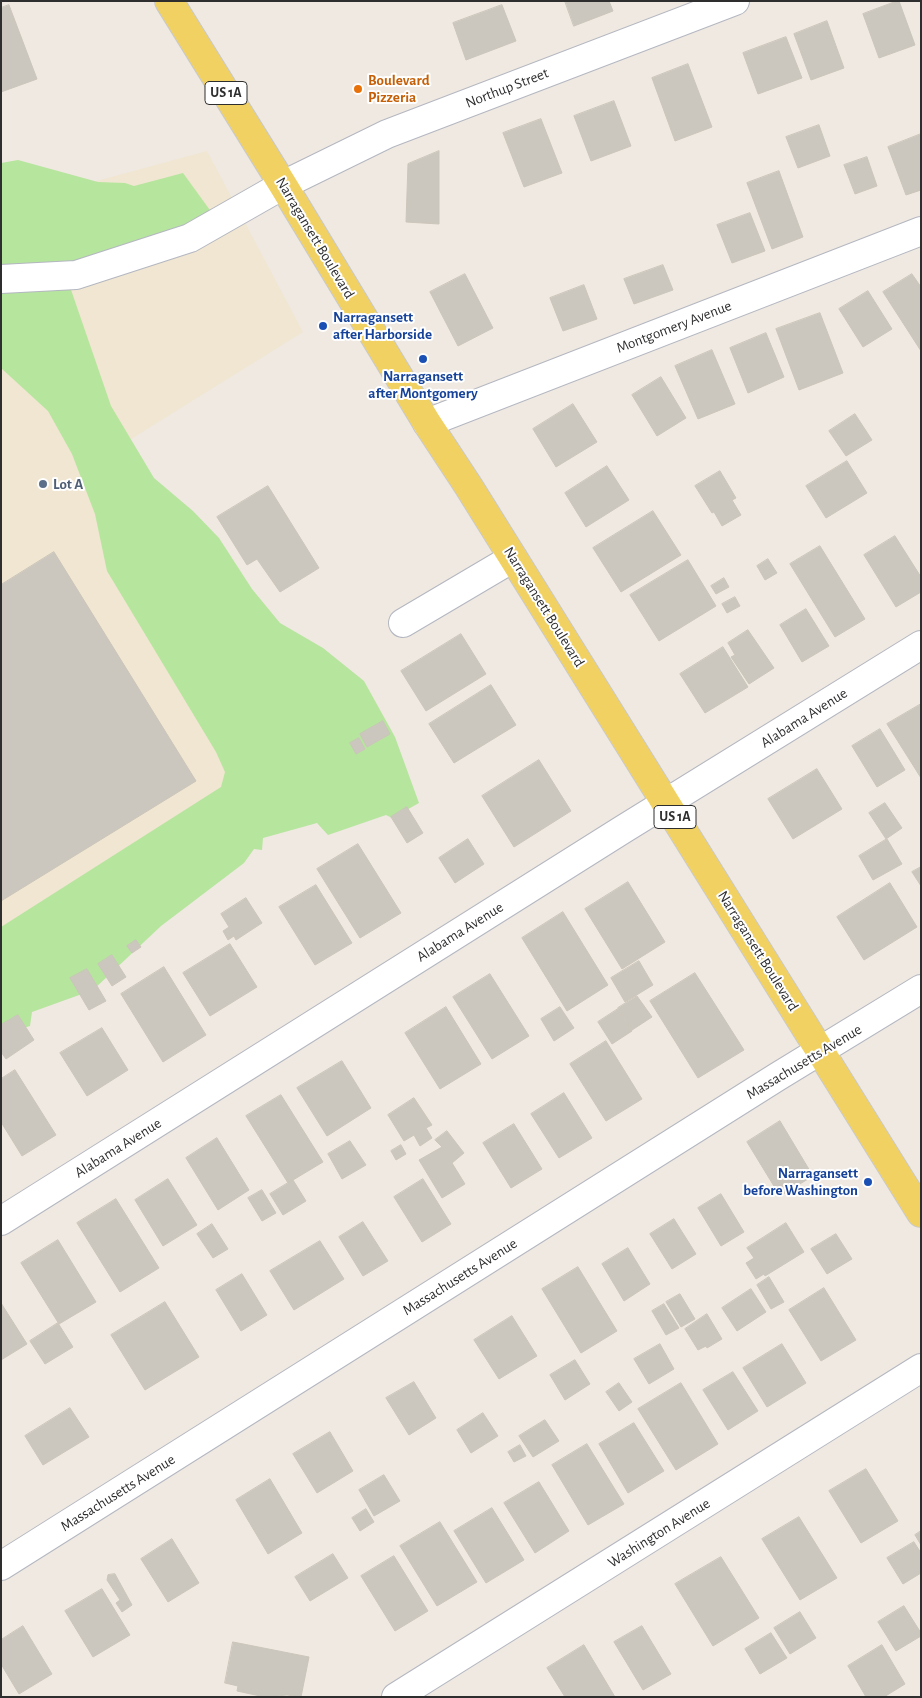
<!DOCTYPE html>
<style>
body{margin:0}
#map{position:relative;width:922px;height:1698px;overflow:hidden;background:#efe9e1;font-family:"Alegreya Sans",sans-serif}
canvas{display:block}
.frame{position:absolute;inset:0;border:2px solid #2e2e2e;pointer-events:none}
</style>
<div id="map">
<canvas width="922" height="1698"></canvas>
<div class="frame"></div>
</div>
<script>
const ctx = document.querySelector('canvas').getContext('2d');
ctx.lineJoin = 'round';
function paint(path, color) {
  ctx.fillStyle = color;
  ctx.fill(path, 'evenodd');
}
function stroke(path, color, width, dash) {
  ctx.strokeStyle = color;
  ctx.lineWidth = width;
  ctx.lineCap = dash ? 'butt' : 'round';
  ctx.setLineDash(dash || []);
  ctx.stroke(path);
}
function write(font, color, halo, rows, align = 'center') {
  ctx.font = font + ' "Alegreya Sans",sans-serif';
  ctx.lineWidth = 4;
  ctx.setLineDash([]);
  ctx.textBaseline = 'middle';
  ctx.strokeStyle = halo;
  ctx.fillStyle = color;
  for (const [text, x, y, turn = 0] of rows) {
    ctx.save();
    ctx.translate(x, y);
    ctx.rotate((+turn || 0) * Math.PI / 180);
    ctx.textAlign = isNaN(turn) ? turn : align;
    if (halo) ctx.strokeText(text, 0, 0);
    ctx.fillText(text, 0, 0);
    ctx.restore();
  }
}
paint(new Path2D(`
 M207,151l96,181 -188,117 218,332 -332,226v-800z`), '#f0e6d1');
paint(new Path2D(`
 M18,160l80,22 27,1 9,3 49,-13 37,51 -151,60 42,122 43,72 39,33 26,27 33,51 28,34 43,25 41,33 31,56 24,66 -27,15 -6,-3 -58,20 -11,-12 -54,15 -1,12 -8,-1 -10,14 -83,63 -68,64 -61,22 -2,14 -29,9v-108l220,-140 4,-15 -9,-20 -109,-181 -12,-57 -23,-60 -24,-43 -47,-43v-205z`), '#b6e59e');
const building = new Path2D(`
 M565,1h44l4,10 -39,15z
 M897,1h2l16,44 -36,13 -16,-44z
 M9,5l28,74 -36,13v-84z
 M502,5l14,36 -50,19 -13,-37z
 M827,21l17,47 -33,12 -17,-46z
 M786,37l16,41 -44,16 -15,-41z
 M688,64l24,63 -37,14 -23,-63z
 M614,101l17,45 -40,15 -17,-45z
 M541,119l21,54 -38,14 -21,-54z
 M819,125l11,31 -32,12 -12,-31z
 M921,134v56l-15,5 -18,-48z
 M439,151v73l-33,-2 2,-58z
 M867,157l10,29 -22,8 -11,-29z
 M779,171l24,66 -31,12 -25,-66z
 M750,213l15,38 -33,12 -15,-38z
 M663,265l10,25 -39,14 -10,-25z
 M465,274l28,54 -35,18 -28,-54z
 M912,274l9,13v64l-38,-59z
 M584,285l13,34 -34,12 -13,-33z
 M868,291l24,38 -29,18 -24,-38z
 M820,313l23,60 -44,17 -23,-61z
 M766,333l18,44 -36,16 -18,-45z
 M712,350l23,54 -37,15 -23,-53z
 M661,377l25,41 -29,18 -25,-41z
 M573,404l24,38 -41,25 -23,-38z
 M855,414l17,26 -26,16 -17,-25z
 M847,461l20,32 -41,25 -20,-32z
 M607,466l22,34 -43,27 -21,-34z
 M720,471l16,27 -4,2 9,15 -19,11 -8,-14 -2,1 -17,-27z
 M268,486l51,82 -39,24 -23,-33 -10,6 -30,-48z
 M653,511l28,44 -60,37 -28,-44z
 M895,536l26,41v15l-25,15 -32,-52z
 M820,546l45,73 -30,18 -45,-73z
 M54,552l142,229 -195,120v-316z
 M768,559l9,14 -12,7 -8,-14z
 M688,560l28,46 -57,35 -29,-46z
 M724,578l5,9 -13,7 -5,-8z
 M735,597l5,9 -13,7 -5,-9z
 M806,609l23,37 -27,16 -22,-37z
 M748,630l26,38 -25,16 -18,-27 4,-2 -7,-12z
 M461,634l25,40 -60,37 -25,-40z
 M723,647l25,40 -43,26 -25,-39z
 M491,685l25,40 -62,38 -25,-39z
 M921,704v74l-34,-54z
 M383,721l7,13 -23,13 -7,-13z
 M880,729l25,41 -28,17 -25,-41z
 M359,738l6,11 -9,5 -6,-11z
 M539,760l32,51 -57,36 -32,-51z
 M817,769l25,40 -49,30 -25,-40z
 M885,803l17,25 -16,11 -17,-26z
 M407,807l16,26 -16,10 -16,-26z
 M468,839l16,25 -29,19 -16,-25z
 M887,839l15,25 -29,16 -14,-24z
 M358,844l43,69 -41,25 -43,-69z
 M921,867v19l-9,-14z
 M628,882l37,60 -43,27 -37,-60z
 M890,883l27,44 -53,33 -27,-43z
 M316,885l36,58 -37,22 -36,-58z
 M246,898l16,25 -26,17 -2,-4 -6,4 -5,-9 6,-4 -8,-13z
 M563,912l45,73 -41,26 -45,-73z
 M136,940l5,7 -9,6 -5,-7z
 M230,944l27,43 -47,29 -27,-43z
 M112,955l14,22 -14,9 -14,-22z
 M639,961l14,24 -28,17 -14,-24z
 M164,967l42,68 -43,27 -42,-68z
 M87,969l19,32 -17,9 -19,-32z
 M695,973l49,77 -46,28 -48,-77z
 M490,974l39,62 -37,23 -39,-62z
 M637,996l15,21 -20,13 -14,-22z
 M446,1007l35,57 -41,25 -35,-56z
 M560,1007l14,21 -20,13 -13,-22z
 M618,1009l14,22 -20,13 -14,-22z
 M18,1015l16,25 -28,19 -5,-7v-27z
 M102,1028l26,42 -41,26 -27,-43z
 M606,1041l36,58 -36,22 -36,-57z
 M342,1061l29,47 -44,28 -30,-48z
 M15,1070l41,65 -34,21 -21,-34v-43z
 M564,1093l28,45 -33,20 -28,-44z
 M281,1095l42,67 -35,21 -42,-67z
 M414,1098l18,27 -6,3 6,10 -12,8 -6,-11 -10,6 -16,-26z
 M780,1121l33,55 -33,20 -33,-54z
 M514,1124l28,45 -31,19 -28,-45z
 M447,1131l17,22 -12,10 13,21 -23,14 -23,-38 23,-13 -7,-7z
 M217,1138l32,52 -31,20 -32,-52z
 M350,1141l16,24 -24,14 -14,-25z
 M401,1145l5,9 -10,6 -5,-9z
 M168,1179l29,46 -34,21 -28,-46z
 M423,1179l28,45 -29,18 -28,-45z
 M293,1180l13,21 -23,14 -13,-21z
 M262,1190l14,23 -14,8 -14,-23z
 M721,1194l23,38 -23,14 -23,-38z
 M116,1199l43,69 -39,24 -43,-69z
 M674,1219l22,35 -24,15 -22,-35z
 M363,1222l25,39 -25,15 -24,-39z
 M786,1223l18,29 -39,24 -1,-2 -8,5 -10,-16 8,-5 -7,-10z
 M212,1224l16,25 -15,9 -16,-24z
 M836,1234l16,25 -25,15 -16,-25z
 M58,1240l38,62 -37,22 -38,-61z
 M320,1241l24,38 -50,31 -24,-39z
 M628,1248l22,36 -26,17 -22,-37z
 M578,1267l39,64 -36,22 -39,-64z
 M242,1274l25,41 -26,16 -25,-41z
 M769,1277l15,25 -13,7 -14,-24z
 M824,1288l32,52 -35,21 -32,-51z
 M751,1289l15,23 -29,19 -15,-23z
 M680,1294l15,25 -14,8 -15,-25z
 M165,1302l34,55 -54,33 -34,-55z
 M1,1303l26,41 -26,16z
 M664,1304l15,24 -13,7 -14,-24z
 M707,1314l15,25 -15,9 -1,-2 -8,4 -13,-21z
 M512,1316l25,40 -38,23 -25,-39z
 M58,1323l15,24 -28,17 -15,-23z
 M660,1344l14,25 -25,15 -15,-25z
 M782,1344l24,39 -39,24 -24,-39z
 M575,1360l15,24 -25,16 -15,-25z
 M733,1372l25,39 -30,19 -25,-40z
 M414,1382l22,36 -27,17 -23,-37z
 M619,1383l13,19 -13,9 -13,-19z
 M681,1383l37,61 -42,26 -38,-61z
 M70,1408l19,29 -46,28 -18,-29z
 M483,1413l15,23 -27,17 -14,-23z
 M545,1420l14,21 -26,16 -14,-21z
 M634,1423l30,48 -36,22 -29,-49z
 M330,1432l23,39 -36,22 -24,-39z
 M587,1444l37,60 -36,21 -36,-60z
 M520,1445l6,11 -12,6 -6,-10z
 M866,1469l32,52 -37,22 -32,-52z
 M384,1475l16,26 -26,15 -15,-26z
 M270,1479l32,54 -34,21 -32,-54z
 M539,1482l30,49 -34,22 -31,-50z
 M492,1508l32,52 -38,23 -32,-52z
 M366,1509l8,13 -14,9 -8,-13z
 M799,1517l38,61 -37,22 -38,-61z
 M440,1522l37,60 -40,24 -37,-60z
 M921,1531v14l-6,-10z
 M172,1539l27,44 -31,19 -27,-43z
 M914,1542l7,11v20l-18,11 -16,-26z
 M333,1554l15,24 -38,23 -15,-24z
 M394,1556l34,55 -33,20 -34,-55z
 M721,1557l38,61 -46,28 -38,-62z
 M115,1574l17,31 -10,7 -6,-9 4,-3 -13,-20 1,-5z
 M102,1589l28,46 -37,22 -28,-46z
 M904,1606l17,27v3l-25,15 -18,-29z
 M800,1612l16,26 -26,16 -16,-26z
 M23,1626l29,48 -33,20 -18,-30v-24z
 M642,1626l29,48 -28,16 -29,-48z
 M771,1633l16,25 -27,16 -15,-25z
 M233,1642l76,15 -8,40 -14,-2 -22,2 -28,-6 1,-5 -13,-3z
 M584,1645l31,52h-50l-18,-29z
 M882,1645l23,39 -21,13h-18l-18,-31z`);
paint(building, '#cbc7bf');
stroke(building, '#cbc5ba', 1);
const minor = new Path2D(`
 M1,279l75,-4 114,-37 93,-53 104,-51 348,-133
 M427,423l494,-192
 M403,623l110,-65
 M1,1221l621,-391 299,-185
 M1,1566l776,-489 144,-88
 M396,1697l525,-329`);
const major = new Path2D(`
 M169,1l114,184 144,238 42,64 452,726`);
stroke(minor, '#b4b7c1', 30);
stroke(major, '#c9c9c9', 30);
stroke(minor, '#fff', 28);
stroke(major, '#f2d163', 28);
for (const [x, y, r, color] of [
 [358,89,5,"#e8710a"],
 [323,326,5,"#1a4fb4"],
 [423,359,5,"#1a4fb4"],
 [43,484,5,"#5c6f8a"],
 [868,1182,5,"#1a4fb4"]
]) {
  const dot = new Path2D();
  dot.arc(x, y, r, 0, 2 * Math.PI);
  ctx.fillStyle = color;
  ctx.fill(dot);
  stroke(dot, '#fff', 2);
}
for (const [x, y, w] of [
 [226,93,42],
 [675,817,42]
]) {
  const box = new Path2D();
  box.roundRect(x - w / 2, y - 11.5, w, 23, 4);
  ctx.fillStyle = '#fff';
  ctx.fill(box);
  stroke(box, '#2e2e2e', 1);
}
write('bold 14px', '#2e2e2e', null, [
 ["US 1A",226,93],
 ["US 1A",675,817]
]);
write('bold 15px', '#c56008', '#fff', [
 ["Boulevard",368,80],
 ["Pizzeria",368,97]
], 'left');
write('15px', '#2e2e2e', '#fff', [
 ["Northup Street",507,88,-21],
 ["Narragansett Boulevard",315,238,59],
 ["Montgomery Avenue",674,327,-21],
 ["Narragansett Boulevard",544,607,58],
 ["Alabama Avenue",804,718,-32],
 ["Alabama Avenue",460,932,-32],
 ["Narragansett Boulevard",758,951,58],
 ["Massachusetts Avenue",804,1062,-31],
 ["Alabama Avenue",118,1148,-32],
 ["Massachusetts Avenue",460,1277,-32],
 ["Massachusetts Avenue",118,1493,-32],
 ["Washington Avenue",659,1533,-32]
]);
write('bold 15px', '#164399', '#fff', [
 ["Narragansett",333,317],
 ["after Harborside",333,334],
 ["Narragansett",423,376,"center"],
 ["after Montgomery",423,393,"center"],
 ["Narragansett",858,1173,"right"],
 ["before Washington",858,1190,"right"]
], 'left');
write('bold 15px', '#4e5e75', '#fff', [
 ["Lot A",53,484]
], 'left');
</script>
